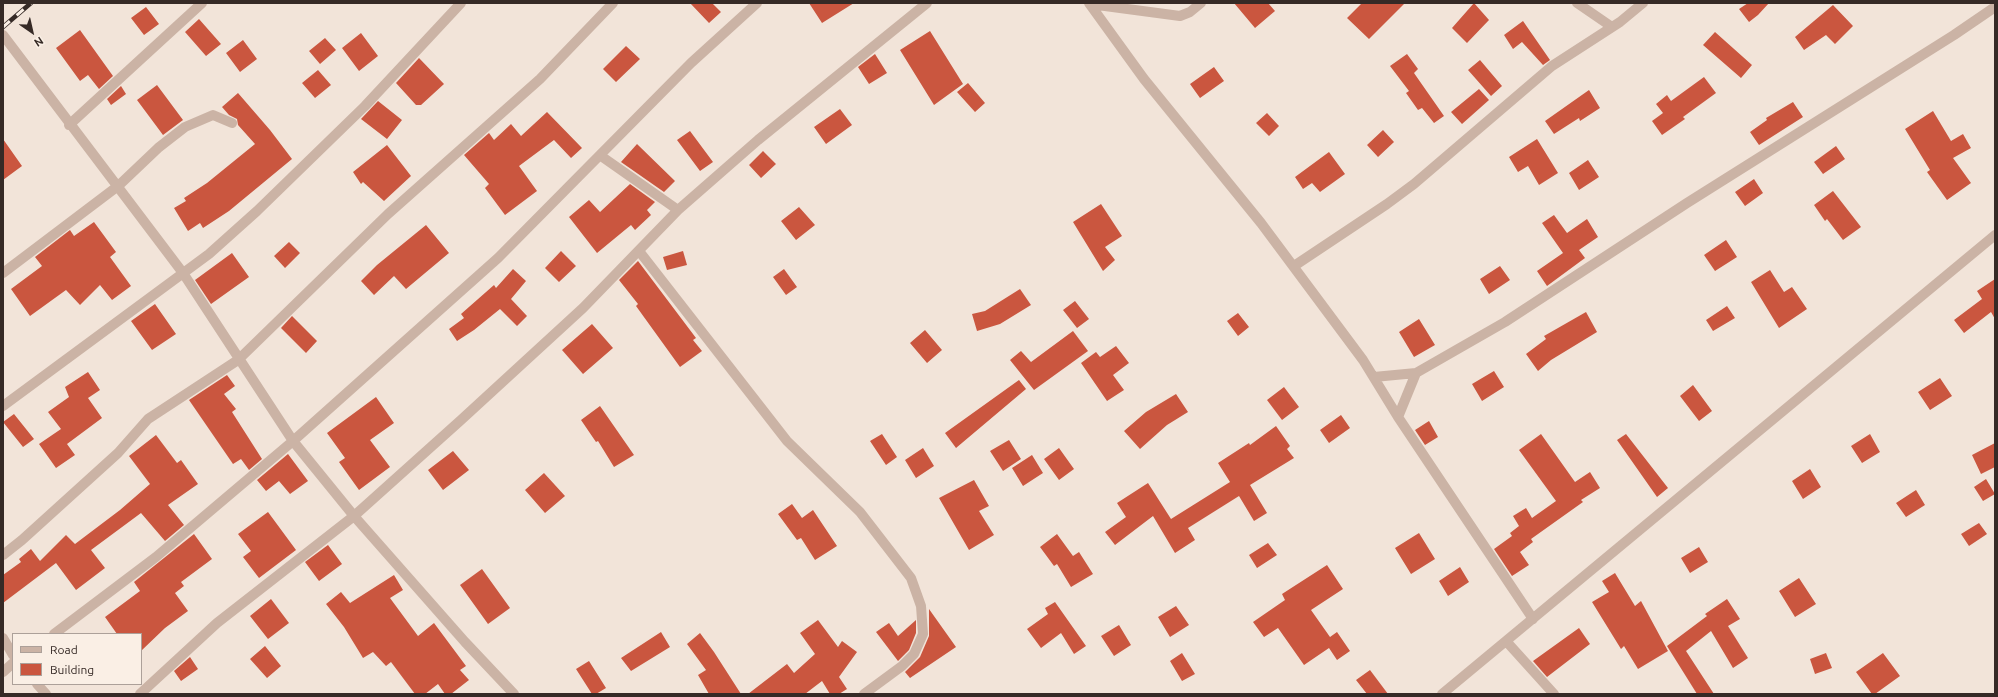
<!DOCTYPE html>
<style>
body{margin:0}
#map{position:relative;width:1998px;height:697px;overflow:hidden;background:#f2e4d9;font-family:Ubuntu,sans-serif}
canvas{display:block}
.frame{position:absolute;inset:0;border:4px solid #362a26;pointer-events:none}
.legend{position:absolute;left:12px;top:633px;width:130px;height:52px;box-sizing:border-box;background:#faefe5;border:1px solid #aca099;margin:0;padding:5px 7px;list-style:none;font-size:12px;color:#362a26}
.legend li{display:flex;align-items:center;gap:8px;height:20px}
.legend b{width:20px;border:1px solid #aca099}
.north{position:absolute;left:12px;top:12px;width:40px;height:40px;-webkit-text-stroke:3px #faefe5;paint-order:stroke;rotate:146deg;font-size:11px;font-weight:700;line-height:16px;text-align:center;color:#362a26}
.north::after{content:'';display:block;margin:auto;width:14px;height:18px;background:#362a26;clip-path:polygon(50% 0,100% 100%,50% 72%,0 100%)}
</style>
<div id="map">
<canvas width="1998" height="697"></canvas>
<div class="frame"></div>
<ul class="legend">
<li><b style="height:5px;background:#cbb3a5"></b>Road</li>
<li><b style="height:11px;background:#ca563f"></b>Building</li>
</ul>
<div class="north">N</div>
</div>
<script>
const ctx = document.querySelector('canvas').getContext('2d');
ctx.lineJoin = 'round';
function paint(path, color) {
  ctx.fillStyle = color;
  ctx.fill(path, 'evenodd');
}
function stroke(path, color, width, dash) {
  ctx.strokeStyle = color;
  ctx.lineWidth = width;
  ctx.lineCap = dash ? 'butt' : 'round';
  ctx.setLineDash(dash || []);
  ctx.stroke(path);
}
paint(new Path2D(`
 M690,3h22l9,9 -12,11z
 M809,3h45l-32,20z
 M1234,3h34l7,8 -20,17z
 M1362,3h43l-36,36 -22,-21z
 M1474,3l15,17 -22,23 -15,-15z
 M1748,3h21l-11,12 -9,7 -10,-13z
 M1833,5l20,21 -18,18 -9,-9 -22,15 -9,-13z
 M146,7l13,17 -15,11 -13,-17z
 M199,19l22,25 -15,12 -21,-24z
 M1523,21l27,39 -7,5 -21,-23 -9,7 -9,-14z
 M80,30l33,46 -14,13 -11,-14 -8,6 -24,-33z
 M930,31l33,53 -29,21 -34,-55z
 M1715,32l37,33 -11,13 -38,-33z
 M361,33l17,23 -19,15 -17,-23z
 M325,38l11,12 -16,14 -11,-13z
 M243,40l14,19 -17,13 -14,-19z
 M626,46l14,13 -24,23 -13,-13z
 M875,54l12,19 -18,11 -11,-17z
 M1407,54l11,15 -4,4 30,43 -10,7 -12,-15 -4,2 -12,-17 3,-2 -19,-25z
 M419,58l25,26 -23,21h-5l-20,-22z
 M1480,60l22,26 -11,10 -23,-26z
 M1214,67l10,14 -24,17 -10,-14z
 M318,70l13,15 -16,13 -13,-15z
 M1704,77l12,16 -33,24 2,2 -23,16 -10,-14 11,-8 -7,-9 11,-9 4,6z
 M968,83l17,20 -10,9 -18,-20z
 M157,85l26,35 -20,15 -26,-35z
 M121,86l5,8 -15,11 -4,-6z
 M1479,89l10,11 -27,24 -11,-12z
 M1589,90l11,18 -20,13 -1,-3 -25,16 -9,-13z
 M238,93l32,37 22,29 -63,52 -26,17 -3,-5 -12,8 -14,-23 12,-7 -2,-3 23,-15 48,-39 -17,-19 -1,-6 -8,-4 -7,-8z
 M378,101l24,19 -15,19 -26,-20z
 M1793,102l10,15 -44,28 -9,-13 17,-12 -1,-2z
 M840,109l12,16 -26,19 -12,-17z
 M1933,111l18,30 12,-7 8,14 -18,10 18,25 -24,17 -20,-28 3,-2 -25,-41z
 M547,112l35,36 -11,10 -17,-18 -35,26 18,25 -32,24 -20,-27 4,-4 -25,-29 25,-22 5,7 17,-16 10,12z
 M1267,113l12,13 -10,10 -13,-13z
 M1383,130l11,12 -16,15 -11,-12z
 M690,131l23,31 -13,9 -23,-31z
 M3,139l19,27 -19,14z
 M1537,139l21,34 -19,12 -11,-19 -10,6 -9,-15z
 M637,144l38,37 -11,11 -43,-30z
 M387,145l24,31 -27,25 -21,-19 -2,2 -8,-12z
 M1836,146l9,13 -22,15 -9,-12z
 M763,151l13,13 -15,14 -12,-13z
 M1329,152l16,22 -25,18 -8,-9 -9,6 -8,-12z
 M1588,160l11,17 -20,13 -10,-17z
 M1754,179l9,14 -18,13 -10,-14z
 M630,184l25,18 -8,8 4,5 -16,15 -4,-5 -34,28 -28,-36 20,-17 11,12z
 M1833,191l28,36 -18,13 -16,-21 -2,2 -11,-16z
 M1101,204l21,32 -17,11 10,13 -12,11 -30,-49z
 M799,207l16,18 -19,15 -15,-19z
 M1554,215l13,18 20,-14 11,18 -19,13 6,8 -38,28 -10,-15 26,-18 -21,-30z
 M94,222l22,30 -6,5 21,29 -19,14 -12,-15 -20,20 -14,-15 -36,26 -19,-27 31,-23 -7,-9 35,-27 4,6z
 M426,225l23,28 -43,36 -12,-13 -20,19 -13,-14 16,-16z
 M1726,240l11,17 -22,14 -11,-16z
 M289,242l11,11 -15,15 -11,-12z
 M561,251l15,15 -17,16 -14,-14z
 M683,251l4,14 -20,5 -4,-13z
 M232,253l17,24 -38,27 -16,-24z
 M638,261l58,77 -3,2 9,11 -22,16 -44,-61 2,-2 -19,-24z
 M1500,266l10,14 -21,14 -9,-15z
 M513,269l13,12 -15,18 16,17 -10,10 -17,-17 -26,21 -17,11 -8,-12 15,-11 -3,-4 33,-29 2,3z
 M784,269l13,18 -11,8 -13,-18z
 M1770,270l14,22 8,-5 15,22 -28,19 -28,-46z
 M1995,279v40l-4,-7 -27,21 -10,-13 28,-21 -5,-8z
 M1020,289l11,16 -31,19 -23,7 -5,-17 13,-3z
 M1075,301l14,18 -12,9 -14,-18z
 M155,304l21,30 -24,16 -21,-29z
 M1727,306l8,12 -22,13 -7,-11z
 M1586,312l11,20 -46,28 -13,11 -12,-17 20,-15 -2,-3z
 M1238,313l11,14 -11,9 -11,-15z
 M292,316l25,25 -11,12 -25,-25z
 M1419,319l16,26 -21,12 -15,-25z
 M592,324l21,24 -30,26 -21,-24z
 M925,330l17,20 -15,13 -17,-20z
 M1073,331l15,20 -54,39 -24,-30 11,-9 10,11z
 M1116,346l13,17 -16,12 11,15 -17,11 -26,-38 15,-11 4,5z
 M1494,371l10,16 -22,14 -10,-17z
 M88,372l12,18 -12,8 14,20 -35,26 8,11 -19,13 -17,-24 22,-15 -13,-17 21,-15 -4,-10z
 M227,375l8,11 -11,8 12,15 -4,3 30,47 -13,11 -8,-11 -8,5 -44,-64z
 M1940,378l12,18 -22,14 -12,-18z
 M1019,380l7,9 -70,59 -11,-15z
 M1693,385l19,26 -13,10 -19,-25z
 M1284,387l15,20 -17,13 -15,-20z
 M1176,394l12,18 -21,13 -27,24 -16,-18 22,-19z
 M376,397l18,26 -24,17 20,27 -31,23 -20,-28 6,-4 -18,-25z
 M600,406l34,49 -20,12 -16,-26 -2,1 -15,-22z
 M14,414l20,25 -11,8 -20,-25z
 M1341,415l9,13 -21,15 -9,-13z
 M1429,421l9,16 -13,8 -10,-15z
 M1276,426l14,20 -3,3 7,9 -44,27 17,28 -13,8 -15,-25 -51,32 7,12 -20,13 -22,-37 -38,29 -10,-13 21,-15 -9,-14 31,-20 23,36 59,-37 -12,-19 31,-20 1,2z
 M882,434l15,23 -11,8 -16,-24z
 M1541,434l34,48 15,-10 10,16 -19,12 2,2 -52,37 2,3 -13,10 9,13 -17,11 -18,-27 18,-13 -2,-3 9,-7 -6,-10 13,-8 6,10 24,-17 -37,-51z
 M1626,434l42,54 -11,9 -40,-57z
 M1870,434l10,18 -18,11 -11,-17z
 M156,435l21,28 4,-3 17,24 -30,21 16,20 -19,16 -24,-28 -50,37 14,18 -29,22 -20,-27 -53,40v-28l18,-13 -2,-3 12,-10 9,12 26,-26 9,9 45,-34 30,-26 -21,-28z
 M1009,440l12,19 -18,12 -13,-20z
 M1995,443v24l-14,7 -9,-19z
 M923,448l11,18 -18,12 -11,-18z
 M1059,448l15,21 -15,11 -15,-21z
 M453,451l16,19 -26,20 -15,-20z
 M288,454l20,27 -18,13 -11,-13 -13,10 -9,-11z
 M1032,455l11,18 -20,13 -11,-18z
 M1810,469l11,18 -18,12 -11,-18z
 M544,473l21,23 -20,17 -20,-23z
 M1986,479l9,15 -12,7 -9,-14z
 M974,480l15,26 -10,5 15,24 -25,15 -30,-52z
 M1916,490l9,15 -19,12 -10,-14z
 M792,504l10,14 11,-8 24,36 -22,14 -14,-22 -4,2 -19,-26z
 M268,512l28,38 -37,28 -16,-21 8,-6 -13,-17z
 M1979,523l8,11 -18,12 -8,-12z
 M1419,533l16,26 -24,15 -16,-26z
 M194,534l18,25 -31,23 3,4 -9,7 13,18 -23,17 -24,23v-17h-24l-12,-17 35,-26 -6,-9z
 M1057,534l16,22 6,-4 14,22 -22,13 -14,-23 -3,2 -14,-19z
 M1268,543l9,12 -20,13 -8,-13z
 M328,545l14,19 -23,17 -14,-19z
 M1699,547l9,15 -18,11 -9,-15z
 M1327,565l16,24 -32,21 19,27 7,-5 13,19 -13,9 -8,-12 -25,17 -26,-37 -14,9 -11,-15 32,-22 -3,-6z
 M1460,567l9,15 -21,14 -9,-15z
 M482,569l28,39 -22,16 -28,-39z
 M1615,573l20,33 6,-5 27,50 -30,18 -14,-23 -3,3 -29,-47 17,-10 -7,-11z
 M394,575l9,15 -13,8 28,38 16,-13 32,43 -6,4 9,10 -18,14h-6l-7,-10 -13,10h-10l-24,-32 -5,4 -13,-14 -10,6 -19,-31 -18,-23 15,-12 9,11z
 M1799,578l17,26 -21,13 -16,-26z
 M271,599l18,24 -21,16 -18,-23z
 M1727,599l13,20 -12,7 20,32 -15,10 -22,-37 -25,20 28,43h-17l-30,-48 40,-30 -2,-2z
 M1055,602l31,44 -12,8 -13,-21 -20,15 -14,-19 21,-15 -3,-6z
 M1176,606l13,19 -19,12 -12,-20z
 M929,609l27,38 -46,31 -5,-6 15,-15 9,-21z
 M818,620l20,27 4,-6 15,11 -18,25 8,12 -8,5h-9l-8,-13 -17,13h-57l39,-30 7,9 21,-19 -15,-21z
 M916,620v13l-7,17 -11,11 -22,-29 13,-9 9,13z
 M1119,625l12,20 -17,11 -13,-20z
 M1579,628l11,16 -43,33 -14,-16z
 M661,632l9,15 -39,24 -10,-13z
 M700,633l14,19 27,42h-32l-11,-19 8,-5 -19,-26z
 M265,646l16,20 -14,12 -17,-19z
 M1182,653l13,21 -13,7 -12,-20z
 M1826,653l6,15 -17,6 -5,-15z
 M1883,653l17,23 -25,18h-3l-16,-22z
 M190,657l8,12 -17,12 -7,-10z
 M589,661l17,27 -10,6h-4l-16,-25z
 M1370,670l18,24h-21l-11,-14z`), '#ca563f');
stroke(new Path2D(`
 M1089,3l55,76 117,144 102,137 35,57 135,202
 M1577,3l35,24
 M1090,4l90,12 10,-4 11,-9
 M3,35l180,238 110,168 61,75 111,126 49,52
 M69,125l133,-122
 M601,156l77,54
 M639,251l148,190 73,71 51,66 10,28 2,28 -9,20 -12,12 -38,28
 M1294,266l93,-62 27,-20 138,-118 68,-44 23,-19
 M3,273l115,-87 40,-38 27,-21 28,-12 19,8
 M1374,377l42,-4 89,-51 182,-119 267,-168 41,-28
 M3,406l206,-152 48,-43 108,-105 96,-103
 M1398,417l18,-44
 M3,555l19,-15 96,-87 30,-34 90,-59 150,-146 152,-135 73,-76
 M54,634l102,-77 137,-116 205,-183 193,-195 66,-60
 M3,638l10,17
 M1506,641l48,53
 M3,672l10,-9
 M37,684l9,10
 M140,694l77,-71 137,-107 107,-96 122,-112 95,-98 80,-70 169,-137
 M1442,694l553,-459`), '#cbb3a5', 10);
const rail = new Path2D(`
 M3,27l28,-24`);
stroke(rail, '#362a26', 4.5);
stroke(rail, '#faefe5', 3, [9]);
</script>
